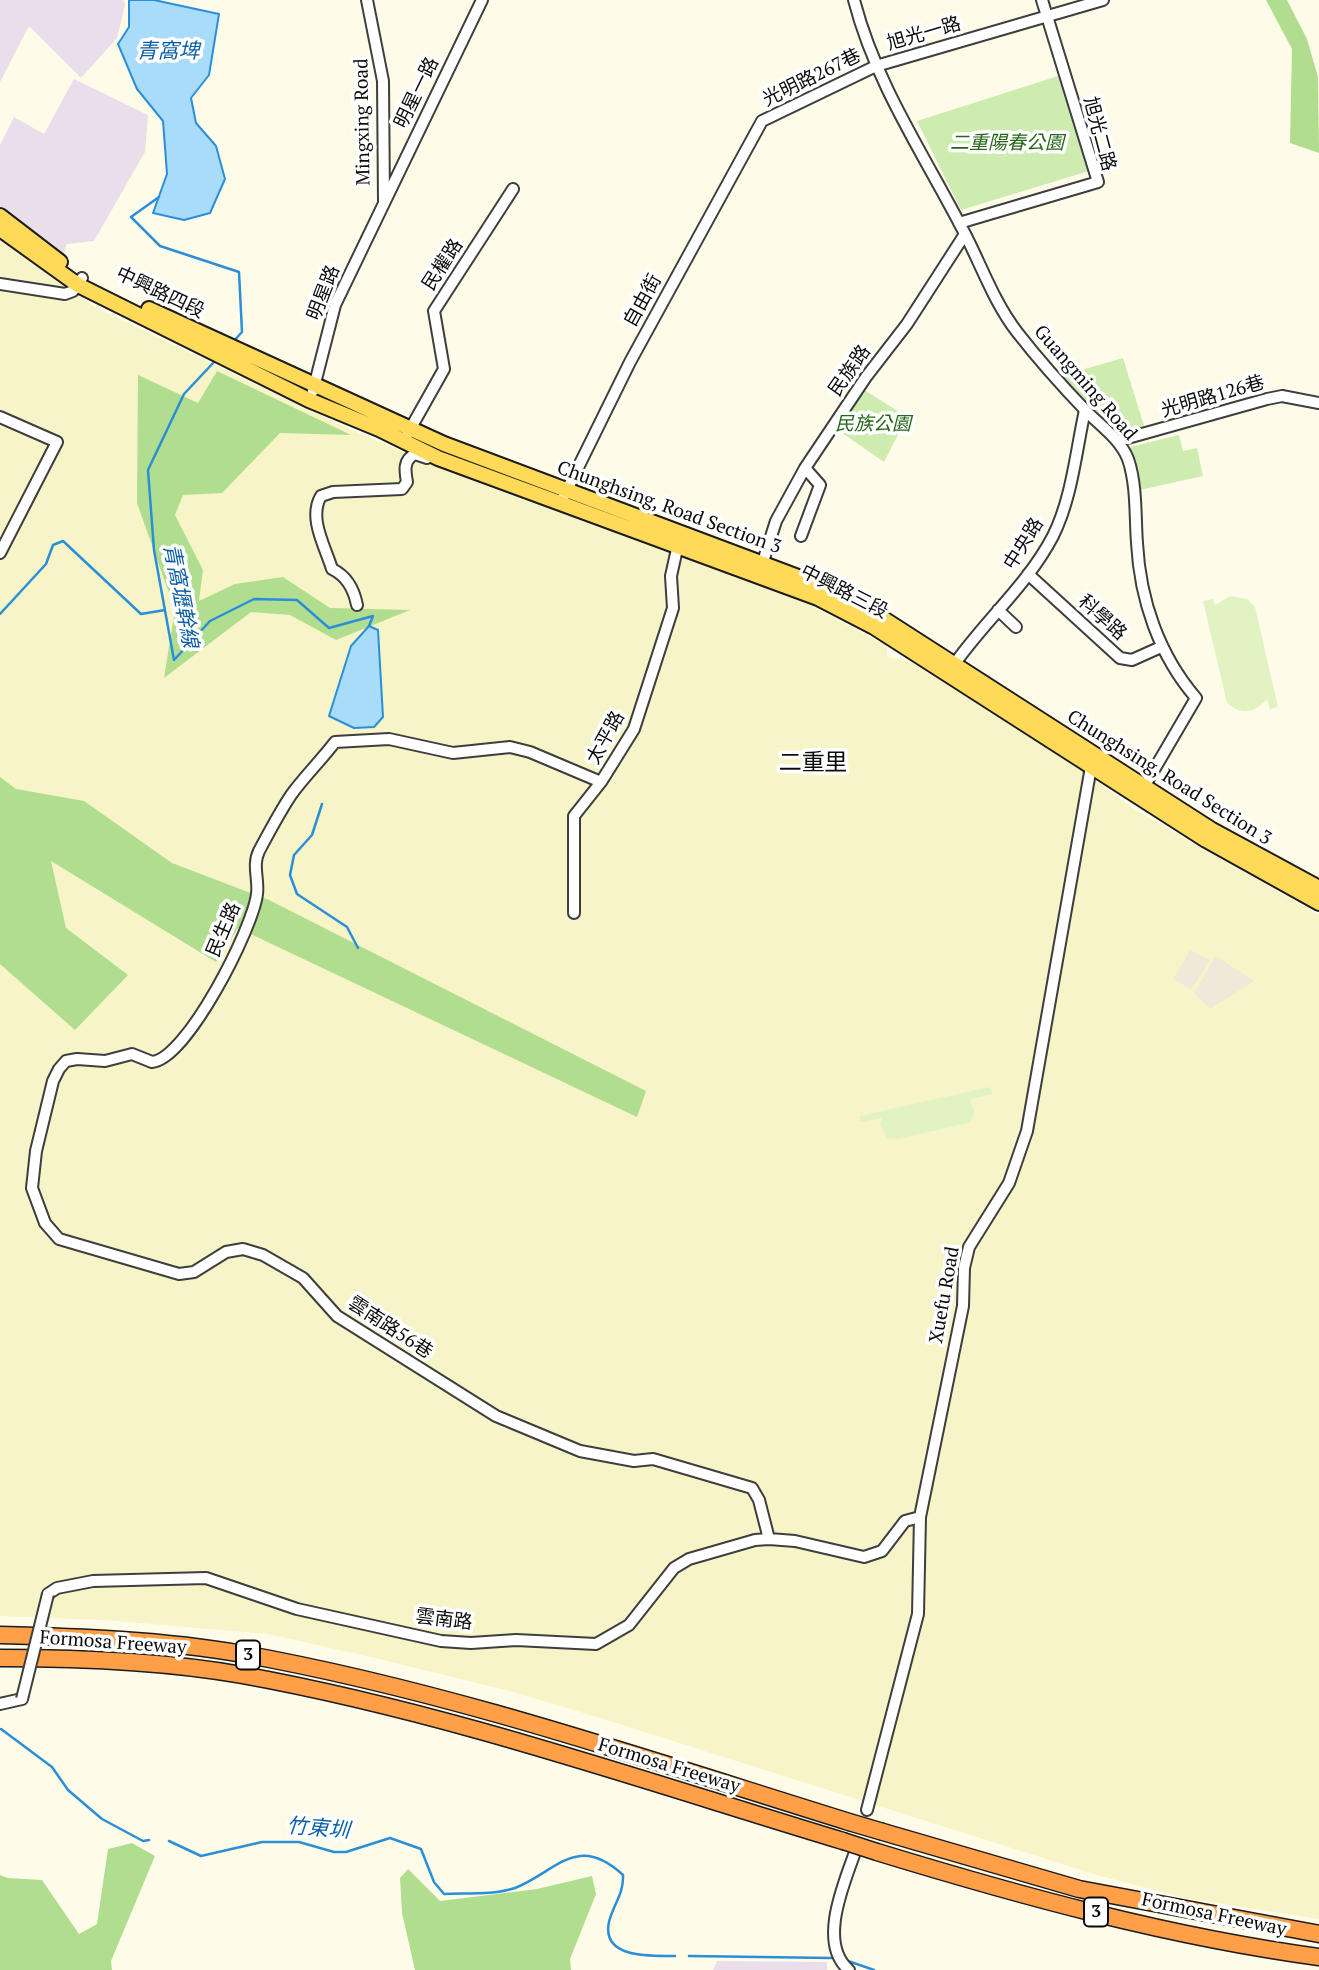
<!DOCTYPE html>
<meta charset="utf-8">
<style>
body{margin:0}
canvas{display:block;background:#fffbe9}
</style>
<canvas width="1319" height="1970"></canvas>
<script>
const ctx = document.querySelector('canvas').getContext('2d');
ctx.lineJoin = 'round';
function paint(path, color) {
  ctx.fillStyle = color;
  ctx.fill(path, 'evenodd');
}
function stroke(path, color, width, dash) {
  ctx.strokeStyle = color;
  ctx.lineWidth = width;
  ctx.lineCap = dash ? 'butt' : 'round';
  ctx.setLineDash(dash || []);
  ctx.stroke(path);
}
function write(font, color, halo, rows, align = 'center') {
  ctx.font = font + ' "PT Serif","Noto Sans TC",serif';
  ctx.lineWidth = 7;
  ctx.setLineDash([]);
  ctx.textBaseline = 'middle';
  ctx.strokeStyle = halo;
  ctx.fillStyle = color;
  for (const [text, x, y, turn = 0] of rows) {
    ctx.save();
    ctx.translate(x, y);
    ctx.rotate((+turn || 0) * Math.PI / 180);
    ctx.textAlign = isNaN(turn) ? turn : align;
    if (halo) ctx.strokeText(text, 0, 0);
    ctx.fillText(text, 0, 0);
    ctx.restore();
  }
}
paint(new Path2D(`
 M0,0h124l1,5 -8,33 -36,40 -52,-52 -29,56z
 M74,79l74,36 -3,37 -51,89 -27,3 -4,12 -63,-50v-61l14,-28 30,17z
 M717,1961l110,1v8h-114z`), '#eadeeb');
paint(new Path2D(`
 M0,240l96,68 264,126 129,53 311,113 87,46v11l24,5 165,104 59,44 184,105v1004l-134,-21 -88,-23 -500,-158 -87,-26 -152,-37 -90,-20 -163,-14 -105,-4z`), '#f7f4c7');
paint(new Path2D(`
 M1058,76l31,95 -128,39 -44,-89z
 M1123,358l22,71 -26,6 -58,-59z
 M858,386l49,31 -23,45 -52,-36z
 M1179,435l4,16 14,-3 6,28 -63,14 -10,-43z`), '#ceecb0');
paint(new Path2D(`
 M1266,0h21l20,39 11,38 1,76 -29,-10 2,-94z
 M217,371l134,64 -71,-2 -58,60 -39,2 -8,20 28,55 -4,31 36,-17 48,-7 47,31 80,2 -74,30 -46,-25 -39,-3 -87,66 11,-68 -38,-107 1,-128 60,28z
 M0,777l16,12 68,12 88,62 97,37 377,191 -9,26 -399,-189 -22,34 -165,-101 15,67 62,47 -53,55 -75,-66z
 M132,1843l23,13 -44,105 1,9h-112v-95l8,3 34,2 37,54 18,-10 11,-75z
 M408,1869l32,32 97,-12 55,-13 4,18 -26,65 1,11h-156l-13,-57 -2,-35z`), '#b1de8e');
paint(new Path2D(`
 M1230,596l17,3 8,8 23,100 -8,2 -3,-10c-12,14 -25,17 -40,4l-24,-102 10,-2 2,6z
 M990,1087l3,7 -23,5 4,13 -1,6 -5,5 -71,16 -10,-1 -7,-13 2,-7 -22,4v-6z`), '#e1f3c3');
paint(new Path2D(`
 M1190,950l20,10 -19,30 -17,-11z
 M1216,956l38,25 -44,28 -16,-16z`), '#efe9d9');
const water = new Path2D(`
 M129,0h25l65,14 -10,61 -18,23 5,25 20,23 9,33 -15,34 -26,7 -31,-7 14,-39 -4,-53 -26,-32 -19,-45 11,-17z
 M369,626l9,4 5,87 -9,10 -20,1 -25,-12 22,-70z`);
paint(water, '#a9dbfb');
stroke(water, '#2a8fd8', 2);
stroke(new Path2D(`
 M159,197l-28,20 29,29 79,26 3,60 -10,11
 M215,361l-31,33 -36,76 6,80 20,110 36,-39 44,-22 43,1 32,28 44,-12 -4,10
 M0,614l46,-50 7,-19 10,-4 78,73 24,-4
 M322,804l-10,31 -18,20 -4,20 7,19 50,33 11,21
 M1,1729l51,38 16,23 34,29 41,22 6,-1
 M169,1841l32,15 61,-14h37l35,10h12l44,-14 31,11 13,33 10,12c22,-1 51,1 71,-6 41,-16 62,-56 108,-13 1,19 -10,30 -14,47 -8,37 43,34 66,34
 M689,1956l142,2
 M848,1961l26,9`), '#2a8fd8', 2.5);
const minor = new Path2D(`
 M367,0l16,81 1,121
 M854,0c22,85 71,156 111,234 17,33 29,68 52,98 21,27 46,55 70,80 14,14 33,27 41,47 9,26 7,58 9,84 3,57 22,112 59,155l-55,94
 M959,223l139,-41 -56,-182
 M0,284l65,10 8,-3 9,-13
 M313,391l22,-86 147,-305
 M0,417l57,25 -57,111
 M408,433l36,-64 -10,-58 79,-122
 M1117,441l150,-42 15,-3 37,7
 M564,496l66,-134 132,-241 114,-55 227,-66
 M801,536l19,-51 -15,-17
 M760,571l16,-50 29,-53 61,-91 41,-53 58,-90
 M1028,574l92,84 12,2 29,-13
 M357,605c-3,-15 -10,-29 -25,-36 -7,-23 -24,-51 -11,-73l12,-4 69,-3 5,-7c-2,-11 -4,-22 8,-28l12,4
 M998,610l18,17
 M951,669c31,-46 76,-83 102,-133 19,-38 23,-85 32,-126
 M601,782l-71,-30 -20,-5 -57,6 -64,-14 -54,3c-13,17 -28,32 -41,49 -10,13 -27,45 -35,60 -7,14 0,28 -2,43 -4,34 -70,165 -105,168l-20,-8 -27,7 -28,-2 -11,2 -7,8 -6,12 -17,70 -4,37 13,35 14,16 120,35 15,-2 32,-20 17,-3 20,6 40,23 34,38 159,100 84,35 54,10 19,-2 99,29 7,12 10,39
 M574,913v-97l27,-34 33,-53 39,-121 -2,-32 8,-36
 M48,1594l9,-6 36,-7 113,-3 91,31 144,32 30,2 45,-3 80,4 33,-19 45,-57 15,-9 66,-19 14,-1 26,2 69,16 18,-6 23,-30 15,-4
 M0,1704l22,-5
 M867,1810l51,-196 2,-97 43,-211 1,-38 5,-21 40,-64 18,-52 65,-370
 M849,1970c-31,-26 -6,-84 5,-115`);
const major = new Path2D(`
 M0,216l60,46
 M0,229l78,56 231,115 70,29 59,29 380,140 56,29 332,213 113,63
 M149,309l295,135 378,142 57,30 333,214 107,58`);
const highway = new Path2D(`
 M0,1635c80,2 163,5 243,19 206,37 406,106 606,168
 M0,1658c80,0 164,3 242,17 205,37 402,106 601,166
 M883,1832l196,57 240,45
 M877,1852c144,44 293,85 442,105`);
stroke(minor, '#3e3e3e', 14);
stroke(major, '#1c1c1c', 18);
stroke(highway, '#1c1c1c', 19);
stroke(minor, '#fff', 10);
stroke(major, '#ffda59', 14);
stroke(highway, '#ff9f47', 16);
const minorBridge = new Path2D(`
 M22,1699l26,-105`);
const highwayBridge = new Path2D(`
 M849,1822l34,10
 M843,1841l34,11`);
stroke(minorBridge, '#3e3e3e', 14, []);
stroke(highwayBridge, '#1c1c1c', 19, []);
stroke(minorBridge, '#fff', 10);
stroke(highwayBridge, '#ff9f47', 16);
for (const [x, y, w] of [
 [248,1655,24],
 [1096,1912,24]
]) {
  const box = new Path2D();
  box.roundRect(x - w / 2, y - 14.5, w, 29, 5);
  ctx.fillStyle = '#fff';
  ctx.fill(box);
  stroke(box, '#0b0b0b', 2);
}
write('bold 18px', '#0b0b0b', null, [
 ["3",248,1655],
 ["3",1096,1912]
]);
write('19px', '#0b0b0b', '#fff', [
 ["旭光一路",924,34,-16],
 ["光明路267巷",812,78,-26],
 ["明星一路",417,93,-64],
 ["Mingxing Road",363,122,-91],
 ["旭光二路",1099,134,75],
 ["民權路",443,265,-57],
 ["中興路四段",160,293,25],
 ["明星路",324,293,-69],
 ["自由街",643,301,-61],
 ["民族路",850,371,-55],
 ["Guangming Road",1085,383,49],
 ["光明路126巷",1213,397,-16],
 ["Chunghsing, Road Section 3",669,508,20],
 ["中央路",1024,544,-58],
 ["中興路三段",844,592,27],
 ["科學路",1102,618,42],
 ["太平路",606,738,-61],
 ["Chunghsing, Road Section 3",1169,778,32],
 ["民生路",224,930,-67],
 ["Xuefu Road",945,1295,-80],
 ["雲南路56巷",390,1328,33],
 ["雲南路",444,1620,7],
 ["Formosa Freeway",113,1643,4],
 ["Formosa Freeway",669,1766,17],
 ["Formosa Freeway",1214,1915,12]
]);
write('italic 19px', '#266717', '#fff', [
 ["二重陽春公園",1007,144],
 ["民族公園",873,425]
]);
write('italic 21px', '#0c5fa6', '#fff', [
 ["青窩埤",168,52],
 ["青窩壢幹線",180,596,79],
 ["竹東圳",318,1829,5]
]);
write('23px', '#0b0b0b', '#fff', [
 ["二重里",813,763]
]);
</script>
